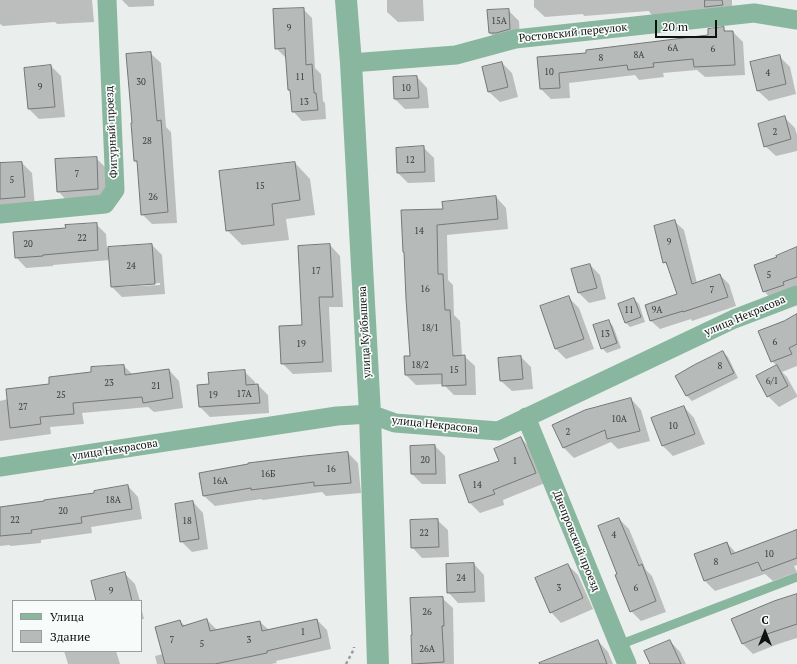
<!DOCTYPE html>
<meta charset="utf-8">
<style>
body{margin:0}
#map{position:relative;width:797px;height:664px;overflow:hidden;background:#eaeeec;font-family:"PT Serif",serif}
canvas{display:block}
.legend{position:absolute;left:12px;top:600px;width:130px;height:52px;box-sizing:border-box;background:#f7fbf9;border:1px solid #9a9d9c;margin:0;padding:5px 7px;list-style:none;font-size:12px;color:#0f1110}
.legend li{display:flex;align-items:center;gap:8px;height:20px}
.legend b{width:20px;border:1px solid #9a9d9c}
.north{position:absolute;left:745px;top:612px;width:40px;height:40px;-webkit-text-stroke:3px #f7fbf9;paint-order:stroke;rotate:0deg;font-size:11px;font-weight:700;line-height:16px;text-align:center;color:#0f1110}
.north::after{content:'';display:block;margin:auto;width:14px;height:18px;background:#0f1110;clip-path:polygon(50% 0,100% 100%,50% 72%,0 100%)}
.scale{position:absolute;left:655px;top:20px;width:62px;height:18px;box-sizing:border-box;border:2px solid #0f1110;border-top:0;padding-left:5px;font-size:12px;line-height:14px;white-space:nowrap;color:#0f1110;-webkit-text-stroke:3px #f7fbf9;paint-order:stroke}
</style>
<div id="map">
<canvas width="797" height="664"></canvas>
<ul class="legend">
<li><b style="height:5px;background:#88b69e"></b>Улица</li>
<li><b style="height:11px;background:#b6bab8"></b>Здание</li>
</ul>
<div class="north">С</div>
<div class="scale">20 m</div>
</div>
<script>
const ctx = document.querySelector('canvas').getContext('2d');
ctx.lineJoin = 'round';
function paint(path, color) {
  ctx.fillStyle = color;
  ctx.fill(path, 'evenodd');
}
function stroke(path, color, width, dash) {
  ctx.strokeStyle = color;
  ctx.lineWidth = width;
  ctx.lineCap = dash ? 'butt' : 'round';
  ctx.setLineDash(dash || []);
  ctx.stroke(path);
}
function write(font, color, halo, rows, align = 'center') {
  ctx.font = font + ' "PT Serif",serif';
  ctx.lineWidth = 3.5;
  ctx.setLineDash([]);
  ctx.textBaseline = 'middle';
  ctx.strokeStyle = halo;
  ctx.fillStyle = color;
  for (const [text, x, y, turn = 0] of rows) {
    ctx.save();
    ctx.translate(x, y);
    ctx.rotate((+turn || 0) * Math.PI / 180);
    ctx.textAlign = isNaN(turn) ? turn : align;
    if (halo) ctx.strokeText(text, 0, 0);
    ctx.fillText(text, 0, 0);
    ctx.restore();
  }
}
paint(new Path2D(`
 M0,0h92l2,22 -37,2 -2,-2 -52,4 -3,-2z
 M122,0h32v6l-25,1z
 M387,0h36l1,21 -26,1 -11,-10z
 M534,0h198v15l-72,8 -10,-10 -1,-2 -65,5 -1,-2 -38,3 -11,-10z
 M303,9l9,9 3,50 6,6 2,27 2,2 1,16 -24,2 -9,-10 -6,-53h-1l-10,-10z
 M508,10l11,11 1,18 -20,4 -10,-10z
 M723,28l4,4h6l10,10 2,33 -40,2 -8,-7 -34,3 1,4 -25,3 -4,-5 -66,8 1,15 -19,1 -10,-10 -3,-31 49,-4 122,-18z
 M150,53l11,10 5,64 5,5 6,91 -25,1 -10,-10 -4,-51 -3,-2z
 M779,56l11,11 6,27 -27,7 -11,-10z
 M502,63l10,10 6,24 -18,5 -11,-10z
 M51,66l10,10 4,41 -26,2 -10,-10 -3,-41z
 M417,77l10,11 2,20 -24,1 -10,-10 -1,-21z
 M785,118l10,10 2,7v16l-21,5 -11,-10z
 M423,147l11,11 1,24 -27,1 -10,-10z
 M96,158l10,10 2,31 -40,3 -10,-11z
 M22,163l10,10 3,34 -35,2v-45z
 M295,163l15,16 5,36 -29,4 3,21 -47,5 -15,-15z
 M496,197l10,11 2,21 -61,6 1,45 5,5 1,30 6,6 2,35h2l11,10 1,29h-22l-11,-11 -27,1 -10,-10 5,-18 -6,-104 39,-43z
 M675,222l9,8 13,53 23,-8 9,9 7,22 -44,15 -1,-2 -31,10 -9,-8 -5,-16 32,-10 -9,-28 -5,-5z
 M96,224l10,10 1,14 45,-3 10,10 3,39 -43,3 -10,-10 -2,-27 -57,5v1l-27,2 -10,-11 51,-28zM160,283v2l-40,2v-2z
 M330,245l10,11 3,51h-14l3,65 -39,2 -11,-11 21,-37z
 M797,248v43l-23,11 -10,-11 14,-33z
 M590,265l10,10 6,24 -17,4 -10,-10z
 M568,297l11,11 15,41 -28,10 -10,-10z
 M634,299l5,5 6,18 -15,5 -5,-5z
 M797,315v51l-15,6 5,5 10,18v2l-18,10 -11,-11 -10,-19 19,-11 -5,-5z
 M608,321l5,5 8,22 -14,5 -5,-5z
 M723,352l5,5 10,21 -46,23 -5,-5z
 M521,357l10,10 2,22 -21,2 -11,-10 -2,-22z
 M124,366l9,9 36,-5 10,11 4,27 -29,4 -6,-5 -66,6 2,11 -34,3 1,7 -51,7v-40l8,-2 42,-14z
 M244,371l11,11v3h3l10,10 1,18 -59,4 -10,-10 -2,-21 12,-1z
 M631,399l10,11 9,31 -32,8 -7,-7 -37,16 -10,-10 -10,-22z
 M684,407l10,11 11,26 -32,12 -10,-10z
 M521,438l10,11 14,34 -42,17 1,5 -24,8 -10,-10 -10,-27 40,-14z
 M435,446l10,10 1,28h-24l-10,-10z
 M348,453l10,10 3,30 -35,3 -4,-4 -59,8 -2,-1 -46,7 -11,-10z
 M128,486l10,11 4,22 -51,8 1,6 -51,7v3l-30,3 -2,-1 -9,1v-38l96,-14z
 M193,502l10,11 5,36 -16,3 -11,-11z
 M619,519l10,10 17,41 6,6 14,36 -25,9 -10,-10 -13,-36z
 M437,520l11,10 1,27 -27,1 -10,-11z
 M797,529v36l-3,1 3,6 -24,9 -8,-7 -50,17 -10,-10 22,-38 9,10 58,-21 -1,-2z
 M474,564l10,11 1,27 -27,1 -10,-11z
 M568,565l10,10 15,34 -32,14 -10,-11z
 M125,574l10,10 5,17h-43z
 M797,595v43l-19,6 -25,10 -10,-10z
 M442,598l11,10 1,56h-41l-2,-65z
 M141,607l3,12h-3z
 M207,620l10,10 43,-8 9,8 48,-10 10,10 4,19 -55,12 1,2 -6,1h-114l-2,-8 8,-2 17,-33 5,5z
 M598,641l10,11 5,12h-43z
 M670,641l10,11 6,12h-35z
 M64,651h52l4,13h-52z`), '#0003');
const building = new Path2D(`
 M705,0h17l1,5 -18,2z
 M304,8l2,57 6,-1 2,29h2l2,17 -26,2 -2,-22h-2l-3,-42 -10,1 -2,-40z
 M509,9l1,20 -14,4h-7l-2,-23z
 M724,27v4h9l2,34 -41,2 -1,-8 -40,4 1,4 -26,3 -1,-5 -68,8 1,15 -20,1 -3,-32 49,-4v-3l122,-15v-6z
 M151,52l6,69 4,-1 7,92 -27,3 -4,-54h-3l-3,-38h1l-6,-69z
 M780,55l6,29 -29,7 -7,-29z
 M502,62l6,25 -20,5 -6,-25z
 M51,65l4,42 -27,2 -4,-41z
 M417,76l2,22 -25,1 -1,-22z
 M785,116l6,23 -27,8 -6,-23z
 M424,146l1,26 -28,1 -1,-25z
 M97,157l1,32 -41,3 -2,-33z
 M22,162l3,35 -25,2v-36z
 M295,162l5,38 -28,4 2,21 -48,6 -7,-60z
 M496,196l2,23 -61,6 1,49h5l2,36h5l3,46 12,-1 1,30 -24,1v-12l-37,1 -1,-19h6l-4,-57 -2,-47h-1l-2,-42 42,-1 -1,-7z
 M675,220l17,64 28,-10 8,23 -45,15v-1l-33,10 -5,-16 32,-11 -11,-32 -3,1 -9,-37z
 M97,223l1,27 -55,5v1l-28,2 -2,-26 53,-4 -1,-3z
 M152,244l3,40 -44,3 -3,-40z
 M330,244l3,53h-14l4,65 -42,2 -2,-38 23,-1 -4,-79z
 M797,247v30l-14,5 1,3 -21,7 -9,-27 23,-8 -1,-1z
 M590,264l7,24 -19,5 -7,-24z
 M569,296l15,43 -29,10 -15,-43z
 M634,298l7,19 -16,6 -7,-19z
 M797,314v30l-8,4 3,6 -21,8 -13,-31 26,-10z
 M609,320l8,23 -16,6 -8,-24z
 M723,351l11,22 -48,23 -11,-20 19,-11z
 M521,356l2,23 -23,2 -2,-23z
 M124,365l1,10 44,-6 4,29 -30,5 -1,-6 -69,6 1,11 -34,3 1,7 -31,4 -4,-39 43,-5v-7l42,-5v-5z
 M777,365l11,21 -21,11 -11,-21z
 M245,370l1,15 12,-1 2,19 -61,4 -2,-22 12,-1 -1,-11z
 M631,398l9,33 -33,8 -2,-9 -42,18 -11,-23 33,-15z
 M684,406l11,28 -33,12 -11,-28z
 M521,437l15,36 -43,17 2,4 -26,9 -10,-28 40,-14 -5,-12z
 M435,445l1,29h-25l-1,-28z
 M348,452l3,31 -37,3v-4l-63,8v-2l-48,8 -4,-23 49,-9v-1l57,-7z
 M128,485l4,24 -51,8 1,6 -51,7 1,3 -32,3v-29l44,-6v-1l50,-7v-2z
 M193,501l6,38 -19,3 -5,-38z
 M619,518l20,48 3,-2 14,37 -26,11 -15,-37 2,-1 -19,-48z
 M438,519l1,28 -28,1 -1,-28z
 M797,530v28l-35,13 -4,-9 -54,19 -10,-27 33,-12 4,12z
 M474,563l1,29 -28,1 -1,-29z
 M568,564l15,34 -33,15 -15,-35z
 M125,572l7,29h-36l-5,-20z
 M797,594v30l-30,10 -25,10 -11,-25 43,-18z
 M443,597l1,29h-2l2,36 -32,2 -1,-29h1l-2,-37z
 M207,619l3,12 50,-10 2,10 55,-12 4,19 -54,13v2l-52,11h-50l-10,-37 25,-7 2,6z
 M598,640l9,24h-67l-1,-1z
 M670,640l11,24h-31l-6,-13z`);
paint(building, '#b6bab8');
stroke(building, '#747775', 1);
stroke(new Path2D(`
 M346,664l8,-15v-2`), '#999c9a', 2.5, [3, 3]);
stroke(new Path2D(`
 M619,645l178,-68`), '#88b69e', 9);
stroke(new Path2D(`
 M351,63l105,-8 59,-16 239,-26 43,7
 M0,214l105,-10 10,-14 -8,-190
 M526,417l93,228 8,19
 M0,467l337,-51 33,-2 25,9 103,8 236,-112 63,-24`), '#88b69e', 19);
stroke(new Path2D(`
 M346,0l5,63 19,351 8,250`), '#88b69e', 22);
write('9px', '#393b3a', null, [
 ["15А",499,21],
 ["9",289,28],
 ["6А",673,48],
 ["6",713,49],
 ["8А",639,55],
 ["8",601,58],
 ["10",549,72],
 ["4",768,73],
 ["11",300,77],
 ["30",141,82],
 ["9",40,87],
 ["10",406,88],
 ["13",304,102],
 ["2",775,132],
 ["28",147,141],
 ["12",410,160],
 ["7",77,174],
 ["5",12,180],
 ["15",260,186],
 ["26",153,197],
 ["14",419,231],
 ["22",82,238],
 ["9",669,242],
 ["20",28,244],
 ["24",131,266],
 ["17",316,271],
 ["5",769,275],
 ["16",425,289],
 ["7",712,290],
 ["11",629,310],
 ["9А",657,310],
 ["18/1",430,328],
 ["13",605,334],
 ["6",775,342],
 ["19",301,344],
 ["18/2",420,365],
 ["8",720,366],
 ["15",454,370],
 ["6/1",772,381],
 ["23",109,383],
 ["21",156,386],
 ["17А",244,394],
 ["25",61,395],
 ["19",213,395],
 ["27",23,407],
 ["10А",619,419],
 ["10",673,426],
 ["2",568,432],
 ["20",425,460],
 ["1",515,461],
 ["16",331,469],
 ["16Б",268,474],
 ["16А",220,481],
 ["14",477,485],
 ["18А",113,500],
 ["20",63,511],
 ["22",15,520],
 ["18",187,521],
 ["22",424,533],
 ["4",614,535],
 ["10",769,554],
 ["8",716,562],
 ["24",461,578],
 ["3",559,588],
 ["6",636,588],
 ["9",111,591],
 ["26",427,612],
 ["1",303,632],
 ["7",172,640],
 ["3",249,640],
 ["5",202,644],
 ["26А",427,649]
]);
write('11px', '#0f1110', '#f7fbf9', [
 ["Ростовский переулок",573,33,-6],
 ["Фигурный проезд",112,132,-93],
 ["улица Некрасова",745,316,-23],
 ["улица Куйбышева",365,332,-93],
 ["улица Некрасова",435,425,6],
 ["улица Некрасова",115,450,-9],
 ["Днепровский проезд",576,541,68]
]);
</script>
